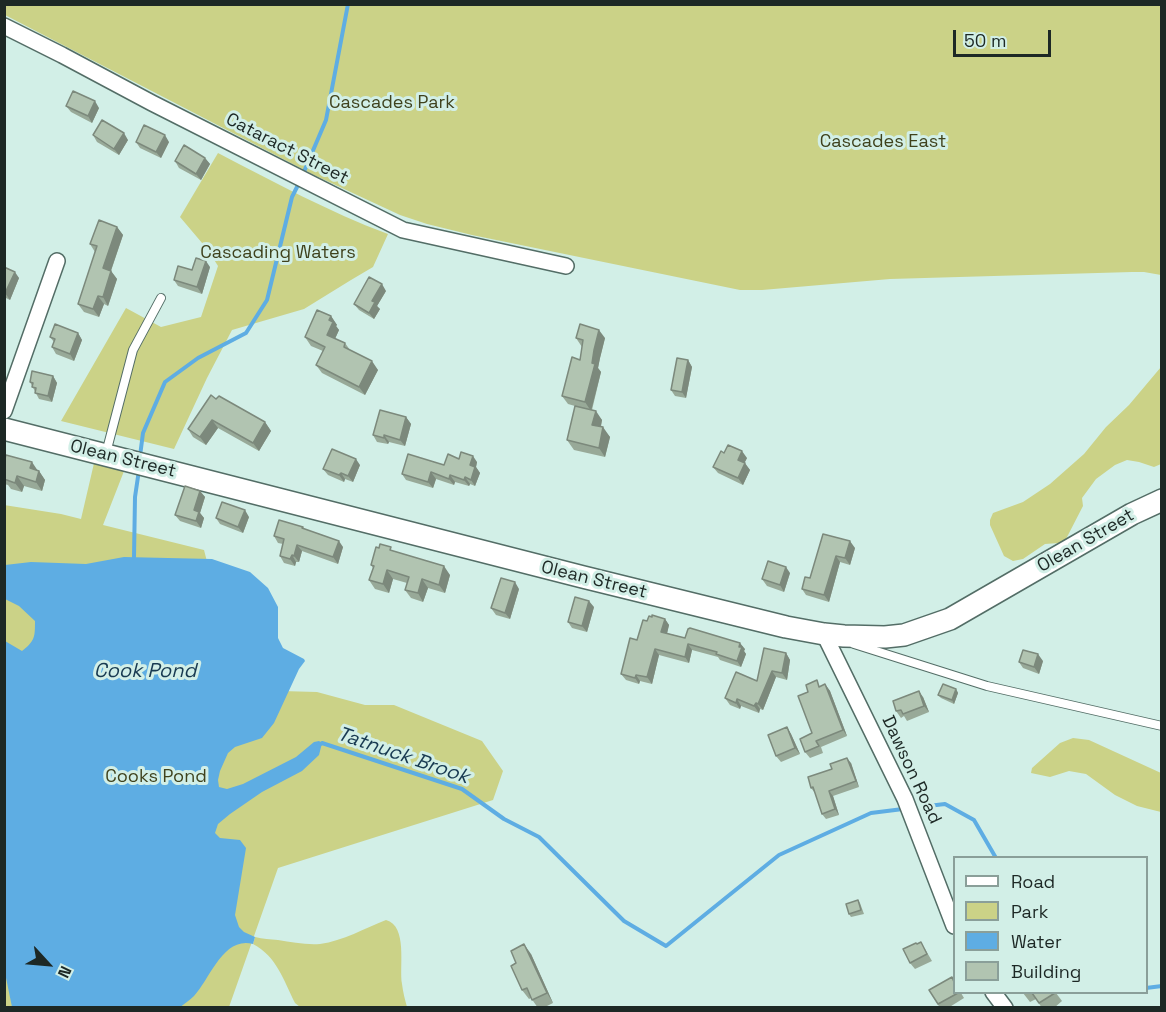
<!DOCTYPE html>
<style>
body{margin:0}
#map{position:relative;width:1166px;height:1012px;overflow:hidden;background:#d2efe7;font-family:"Space Grotesk",sans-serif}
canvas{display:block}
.frame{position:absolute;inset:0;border:6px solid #1d2825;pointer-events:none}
.legend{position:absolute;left:953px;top:856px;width:195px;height:138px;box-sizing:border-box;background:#d2efe7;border:2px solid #8a9f99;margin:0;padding:8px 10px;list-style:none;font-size:18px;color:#1d2825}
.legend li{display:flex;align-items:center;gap:12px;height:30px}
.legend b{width:30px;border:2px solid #8a9f99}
.north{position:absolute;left:18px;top:934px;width:60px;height:60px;-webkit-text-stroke:4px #d2efe7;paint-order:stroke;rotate:116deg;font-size:16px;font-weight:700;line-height:24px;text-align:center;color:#1d2825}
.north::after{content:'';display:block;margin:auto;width:21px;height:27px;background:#1d2825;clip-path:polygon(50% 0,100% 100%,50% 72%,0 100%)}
.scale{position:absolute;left:953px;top:30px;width:98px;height:27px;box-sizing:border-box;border:3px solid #1d2825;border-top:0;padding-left:8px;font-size:18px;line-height:21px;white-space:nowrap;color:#1d2825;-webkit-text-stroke:4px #d2efe7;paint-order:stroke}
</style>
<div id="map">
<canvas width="1166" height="1012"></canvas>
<div class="frame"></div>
<ul class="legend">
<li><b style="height:8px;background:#fff"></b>Road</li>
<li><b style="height:16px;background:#cbd287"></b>Park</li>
<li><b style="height:16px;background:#5eade3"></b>Water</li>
<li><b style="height:16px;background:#b1c4b1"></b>Building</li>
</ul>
<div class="north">N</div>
<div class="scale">50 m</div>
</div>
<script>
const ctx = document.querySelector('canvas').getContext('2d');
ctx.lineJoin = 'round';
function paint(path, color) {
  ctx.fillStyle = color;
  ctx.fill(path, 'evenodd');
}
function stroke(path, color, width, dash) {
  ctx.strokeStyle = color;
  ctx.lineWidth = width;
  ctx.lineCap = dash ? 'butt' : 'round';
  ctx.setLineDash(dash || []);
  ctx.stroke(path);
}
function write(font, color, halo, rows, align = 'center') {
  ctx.font = font + ' "Space Grotesk",sans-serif';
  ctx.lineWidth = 6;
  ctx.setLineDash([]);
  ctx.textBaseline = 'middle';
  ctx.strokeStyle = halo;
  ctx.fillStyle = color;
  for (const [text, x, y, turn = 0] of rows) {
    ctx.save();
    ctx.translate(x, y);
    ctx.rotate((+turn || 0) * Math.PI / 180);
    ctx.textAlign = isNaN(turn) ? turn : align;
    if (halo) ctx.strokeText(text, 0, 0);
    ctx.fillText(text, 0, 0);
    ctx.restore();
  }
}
paint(new Path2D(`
 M4,5h1157v270l-17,-3h-12l-242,7 -128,11h-22l-268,-55 -45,-11 -27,-9 -86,-40 -309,-160z
 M218,153c56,29 111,59 170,81l-15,33 -22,13 -47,29 -72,21 -25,48 -33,71 -113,-28 65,-113 35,19 40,-10 17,-51 -10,-16 -28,-33z
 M1161,367v97l-7,3 -15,-5 -12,-2 -12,5 -19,14 -14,19 1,8 -17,33 -7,4 -14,1 -22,15 -10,2 -9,-5 -14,-31v-5l3,-7 30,-11 27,-18 34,-30 22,-27 23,-22z
 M95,459l31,7 -23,59 101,25 19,73 58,68 36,1 48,13h29l88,36 21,30 -10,29 -215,68 -49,139h-224l-1,-502 57,9 20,5z
 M1073,738l16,2 72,33v39l-24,-6 -22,-11 -29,-21 -17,-3 -19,6 -19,-4 1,-5 28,-25z
 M386,920c22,6 13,46 16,64 1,8 3,16 5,23h-107l-5,-4c-12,-24 -18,-46 -42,-59l2,-7c8,2 15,2 23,3 14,2 27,5 42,4 23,-3 45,-16 66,-24z`), '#cbd287');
paint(new Path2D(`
 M124,557l88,2 38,13 18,16 10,19v31l5,10 21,11 1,2 -6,8 -25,54 -12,15 -27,9 -7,6 -8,18 -2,9 1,7 8,2 16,-5 53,-27 18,-15 5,-1 3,2 -3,12 -17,16 -40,21 -32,22 -12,10 -3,9 5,5 20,2 6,8 -11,67 4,12 5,5 11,5 -2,7c-30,-8 -43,35 -59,52 -4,4 -10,8 -15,12l-167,-1 -8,-39 1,-327 17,10c13,-10 13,-14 13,-30l-16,-15 -14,-7v-34l26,-3 55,2z`), '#5eade3');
stroke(new Path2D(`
 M303,174l23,-54 22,-116
 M140,456l3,-23 22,-51 33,-24 48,-25 21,-33 25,-103 8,-16
 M134,557l1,-60 4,-27
 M318,746l4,-3 140,46 42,30 35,18 85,84 42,25 113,-91 92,-42 32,-4
 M928,806l17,-2 29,16 22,38
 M1146,988l16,-2`), '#5eade3', 4);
const lane = new Path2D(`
 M106,453l27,-103 28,-52
 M854,644l133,42 175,40`);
const street = new Path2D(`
 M4,26l58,29 90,48 251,127 163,36
 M4,411l53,-150
 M824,634l81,165 49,127
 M993,992l12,16`);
const secondary = new Path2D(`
 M4,429l579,148 203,50 38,7 20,2 41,1 19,-2 46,-16 182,-105 30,-14`);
stroke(lane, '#536d66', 10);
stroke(street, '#536d66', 18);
stroke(secondary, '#536d66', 24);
stroke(lane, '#fff', 8);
stroke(street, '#fff', 15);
stroke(secondary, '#fff', 21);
paint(new Path2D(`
 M66,106l33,2 -7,15 -21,-11z
 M93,135l35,5 -9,15 -22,-13z
 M136,142h33l-8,16 -21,-10z
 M205,158l5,6 -9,16 -22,-12 -4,-7z
 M117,227l6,8 -12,36 6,8 -9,27 -4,-2 -5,13 -15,-5 -6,-8 17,-52 -5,-8z
 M4,267l15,11 -9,22 -6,-3z
 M210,267l-8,27 -24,-8 -4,-6 18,-10z
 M386,291l-9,15 3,3 -6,10 -15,-9 -5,-6z
 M331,316l6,9 -1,1 3,4 -4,9 10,4 5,7 28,20 -13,25 -43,-22 -6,-8 7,-14 -12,-5 -6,-9z
 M78,333l4,7 -8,21 -18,-7 -4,-7 2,-5 -4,-5z
 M576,338h29l-5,20 -2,10 3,4 -9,38 10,10 -1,7 9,10 -5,20 -31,-7 -7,-10 8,-34 -7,-2 -6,-8 18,-36 2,-13z
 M688,360l4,7 -6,31 -11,-2 -4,-6z
 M53,376l4,7 -5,19 -13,-3 -9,-17z
 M216,399l49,23 6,9 -12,20 -41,-23 -12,17 -13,-8 -5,-8z
 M406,417l5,7 -6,22 -16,-4 -1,2 -11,-2 -4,-7z
 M724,453l23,5 -3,5 6,7 -7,15 -25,-12 -5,-6z
 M459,459l18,3 -1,5 4,6 -5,13 -5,-2 -1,2 -14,-4 -1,3 -18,-6 -3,9 -27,-8 -4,-6 42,-9z
 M4,462l35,9 6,9 -3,11 -18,-5 -2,6 -11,-3 -3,-4 -4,-1z
 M360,465l-7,17 -8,-3 -1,3 -16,-7 -5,-6z
 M200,491l5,6 -5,16 4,5 -3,10 -21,-7 -5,-6z
 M249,517l-6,16 -23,-9 -4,-6z
 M303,527l1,2 39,18 -5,17 -36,-13 -3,11h-3l-1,4 -11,-3 -4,-7 3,-12 -5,-1 -4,-7z
 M823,534l32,14 -5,17 -10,-3 -11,40 -23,-7 -4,-6 8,-11z
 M394,551l56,24 -5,18 -17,-5 -5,14 -12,-4 -6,-8 2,-7 -14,-4 -4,14 -14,-4 -6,-9 4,-12 -2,-3z
 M790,573l-6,19 -17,-6 -5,-7z
 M519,589l-9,30 -14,-4 -5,-7z
 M594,607l-7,25 -15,-4 -4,-6z
 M665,619l4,6 -2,8 18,5 60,11 -1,2 2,3 -5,13 -21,-7 -2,-3 -26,-7 -3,13 -30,-8 -7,29 -12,-3 -1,3 -13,-4 -5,-6 26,-53z
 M786,653l4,7 -3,20 -11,-3 -13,33 -3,-1 -1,4 -18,-7 -1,3 -10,-4 -5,-7 32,-17z
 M1043,661l-4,13 -16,-6 -4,-6z
 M825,684l5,7 17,45 -26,11 2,6 -13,5 -5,-6 7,-19 -4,-41z
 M956,689l2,4 -4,11 -13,-6 -3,-3z
 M923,697l6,15 -22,9 -3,-5 -3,2 -5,-7z
 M787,727l4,7 9,20 -19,8 -5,-6z
 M851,763l8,24 -26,9 6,19 -13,4 -4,-5 -7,-21 -4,-5z
 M858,900l2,3 4,11 -13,3 -2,-3z
 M917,944l8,5 7,12 -17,8 -5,-6z
 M531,954l22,49 -10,5h-5l-7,-10 -2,1 -7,-9 -6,-27z
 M929,990l32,3 3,5 -16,10h-8z
 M1023,993h33l6,8 -8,7h-12l-6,-9 -6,3z`), '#98a998');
paint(new Path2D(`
 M95,101l4,7 -7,15 -4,-7z
 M124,133l4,7 -9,15 -5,-6z
 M165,135l4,7 -8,16 -5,-6z
 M205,158l5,6 -9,16 -5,-6z
 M117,227l6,8 -14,41 -6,-8z
 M206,261l4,6 -8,27 -5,-7z
 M111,271l6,8 -9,27 -5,-9z
 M15,272l4,6 -9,22 -5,-7z
 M382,284l4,7 -9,15 3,3 -6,10 -5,-6 3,-12z
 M98,296l6,8 -5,13 -6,-8z
 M331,316l6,9 -1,1 3,4 -6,13 -6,-8 2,-15z
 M599,330l6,8 -5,20 -2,10 3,4 -10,39 -6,-9 9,-52z
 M78,333l4,7 -8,21 -4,-7z
 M688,360l4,7 -6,31 -4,-6z
 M372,361l6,9 -13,25 -6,-8z
 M53,376l4,7 -5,19 -4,-6z
 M596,411l6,9 -3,14 -7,-9z
 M406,417l5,7 -6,22 -5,-6z
 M212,420l6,8 -12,17 -6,-8z
 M265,422l6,9 -12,20 -6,-8z
 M603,427l7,10 -5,20 -6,-9z
 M384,435l5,7 -1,2 -4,-6z
 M742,451l5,7 -4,8 -5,-6z
 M473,456l4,6 -1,5 4,6 -5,13 -4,-6 -1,-15z
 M356,459l4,6 -7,17 -5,-6z
 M32,462l6,9 -8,-3z
 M745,463l5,7 -7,15 -5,-7z
 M39,471l6,9 -3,11 -6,-9z
 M431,472l5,7 -3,9 -5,-6z
 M341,473l4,6 -1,3 -5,-7z
 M450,475l5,7 -1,3 -5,-6z
 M17,476l7,10 -2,6 -7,-9z
 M465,477l5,7 -1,2 -5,-6z
 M200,491l5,6 -5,16 4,5 -3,10 -5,-7 -2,-11z
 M245,510l4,7 -6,16 -5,-6z
 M339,541l4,6 -5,17 -5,-7z
 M850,541l5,7 -5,17 -5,-7z
 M297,545l5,6 -3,11 -5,-6z
 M292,555l4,7 -1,4 -5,-7z
 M836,556l4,6 -11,40 -5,-7z
 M444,566l6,9 -5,18 -6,-8z
 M786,567l4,6 -6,19 -4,-7z
 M387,570l6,9 -4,14 -6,-9z
 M422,579l6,9 -5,14 -5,-9z
 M515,582l4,7 -9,30 -5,-6z
 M589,601l5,6 -7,25 -5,-6z
 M665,619l4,6 -3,13 -5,-6z
 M740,643l5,6 -1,2 2,3 -5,13 -4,-6z
 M688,644l4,6 -3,13 -4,-6z
 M655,649l4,6 -7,29 -5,-7z
 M786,653l4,7 -3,20 -5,-7z
 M1038,654l5,7 -4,13 -5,-7z
 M772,671l4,6 -13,33 -5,-6z
 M636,675l4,6 -1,3 -4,-6z
 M825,684l5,7 17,45 -4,-6z
 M956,689l2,4 -4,11 -2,-4z
 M919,691l4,6 6,15 -5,-6z
 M737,699l4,7 -1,3 -4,-6z
 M756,703l4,6 -1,4 -5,-7z
 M787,727l4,7 9,20 -5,-6z
 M847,758l4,5 8,24 -3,-6z
 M829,791l4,5 6,19 -4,-6z
 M524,944l7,10 22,49 -6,-10z`), '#7c897c');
const building = new Path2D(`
 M73,91l22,10 -7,15 -22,-10z
 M102,120l22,13 -10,16 -21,-14z
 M144,125l21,10 -9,17 -20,-10z
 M184,145l21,13 -9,16 -21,-13z
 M99,220l18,7 -14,41 8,3 -8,26 -5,-1 -5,13 -15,-5 19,-58 -7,-2z
 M196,258l10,3 -9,26 -23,-7 4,-14 14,4z
 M4,267l11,5 -10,21h-1z
 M369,277l13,7 -10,17 3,1 -6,11 -15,-9z
 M317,310l14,6 -2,4 4,2 -6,13 18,8 -1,4 28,14 -13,26 -43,-22 9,-18 -20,-10z
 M55,324l23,9 -8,21 -18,-7 3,-8 -5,-2z
 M580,324l19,6 -5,20 -2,13 3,1 -10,38 -23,-6 10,-39 8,3 3,-20 -7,-2z
 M677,358l11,2 -6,32 -11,-2z
 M32,371l21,5 -5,20 -13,-3 1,-5 -4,-1 1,-4 -3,-1z
 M211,395l5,4 3,-3 46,26 -12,21 -41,-23 -12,17 -12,-8z
 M575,406l21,5 -4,14 11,2 -4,21 -32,-8z
 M380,410l26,7 -6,23 -16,-5v3l-11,-3z
 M728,445l14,6 -4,9 7,3 -7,15 -25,-11 8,-16 3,2z
 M332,449l24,10 -8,17 -7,-3 -2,2 -16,-6z
 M461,452l12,4 -3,9 5,2 -4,13 -6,-3 -1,3 -14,-5 -1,4 -18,-7 -3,10 -26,-8 6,-20 36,11 4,-11 11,5z
 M6,455l26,7 -2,6 9,3 -3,11 -19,-6 -2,7 -11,-4v-17z
 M185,486l15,5 -6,19 5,2 -3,9 -21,-6z
 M222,502l23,8 -7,17 -22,-9z
 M279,520l24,7 -1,1 37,13 -6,16 -36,-12 -3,11 -2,-1 -2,4 -10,-3 4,-17 -10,-3z
 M823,534l27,7 -5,17 -9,-2 -12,39 -22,-6 3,-12 5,1z
 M380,544l11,3 -1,3 54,16 -5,19 -17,-6 -4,14 -13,-3 4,-13 -22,-7 -4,14 -14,-4 5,-14 -3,-1 5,-18 3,1z
 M768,561l18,6 -6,18 -18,-6z
 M501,578l14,4 -10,31 -14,-5z
 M575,597l14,4 -7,25 -14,-4z
 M652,615l13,4 -4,13 24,6 3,-9 2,-1 50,15 -1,4h3l-5,14 -21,-7 1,-2 -29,-8 -3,13 -30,-8 -8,28 -11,-2 -1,3 -14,-4 9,-36 7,2 6,-20 4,1 2,-5 3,1z
 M764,648l22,5 -4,20 -10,-2 -14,33 -2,-1 -2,3 -17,-7 -1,4 -11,-5 11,-26 21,9z
 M1023,650l15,4 -4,13 -15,-5z
 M817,680l2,7 6,-3 18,46 -27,11 3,5 -14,6 -5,-13 12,-6 -14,-37 10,-4 -2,-7z
 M943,684l13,5 -4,11 -14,-5z
 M919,691l5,15 -21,8 -2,-4 -5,1 -3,-10z
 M787,727l8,21 -19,8 -8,-21z
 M847,758l9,23 -27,10 6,18 -13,5 -9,-27 -2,1 -3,-11 24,-8 -2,-5z
 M858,900l3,10 -12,4 -3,-10z
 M921,942l6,12 -17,9 -7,-14 13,-6 1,1z
 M524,944l23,49 -15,7 -5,-12 -5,2 -11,-24 5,-3 -5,-12z
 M952,977l2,5v11h4l-20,11 -9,-14z
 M1032,993h23l-16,10z`);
paint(building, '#b1c4b1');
stroke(building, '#7c897c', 1.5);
write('18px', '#3f421d', '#d2efe7', [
 ["Cascades Park",392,103],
 ["Cascades East",883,142],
 ["Cascading Waters",278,253],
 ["Cooks Pond",156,777]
]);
write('18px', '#1d2825', '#d2efe7', [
 ["Cataract Street",287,149,27],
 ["Olean Street",123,459,14],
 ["Olean Street",1086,541,-30],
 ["Olean Street",594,580,14],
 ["Dawson Road",911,770,65]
]);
write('italic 20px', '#183a51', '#d2efe7', [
 ["Cook Pond",145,672],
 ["Tatnuck Brook",403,756,19]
]);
</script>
